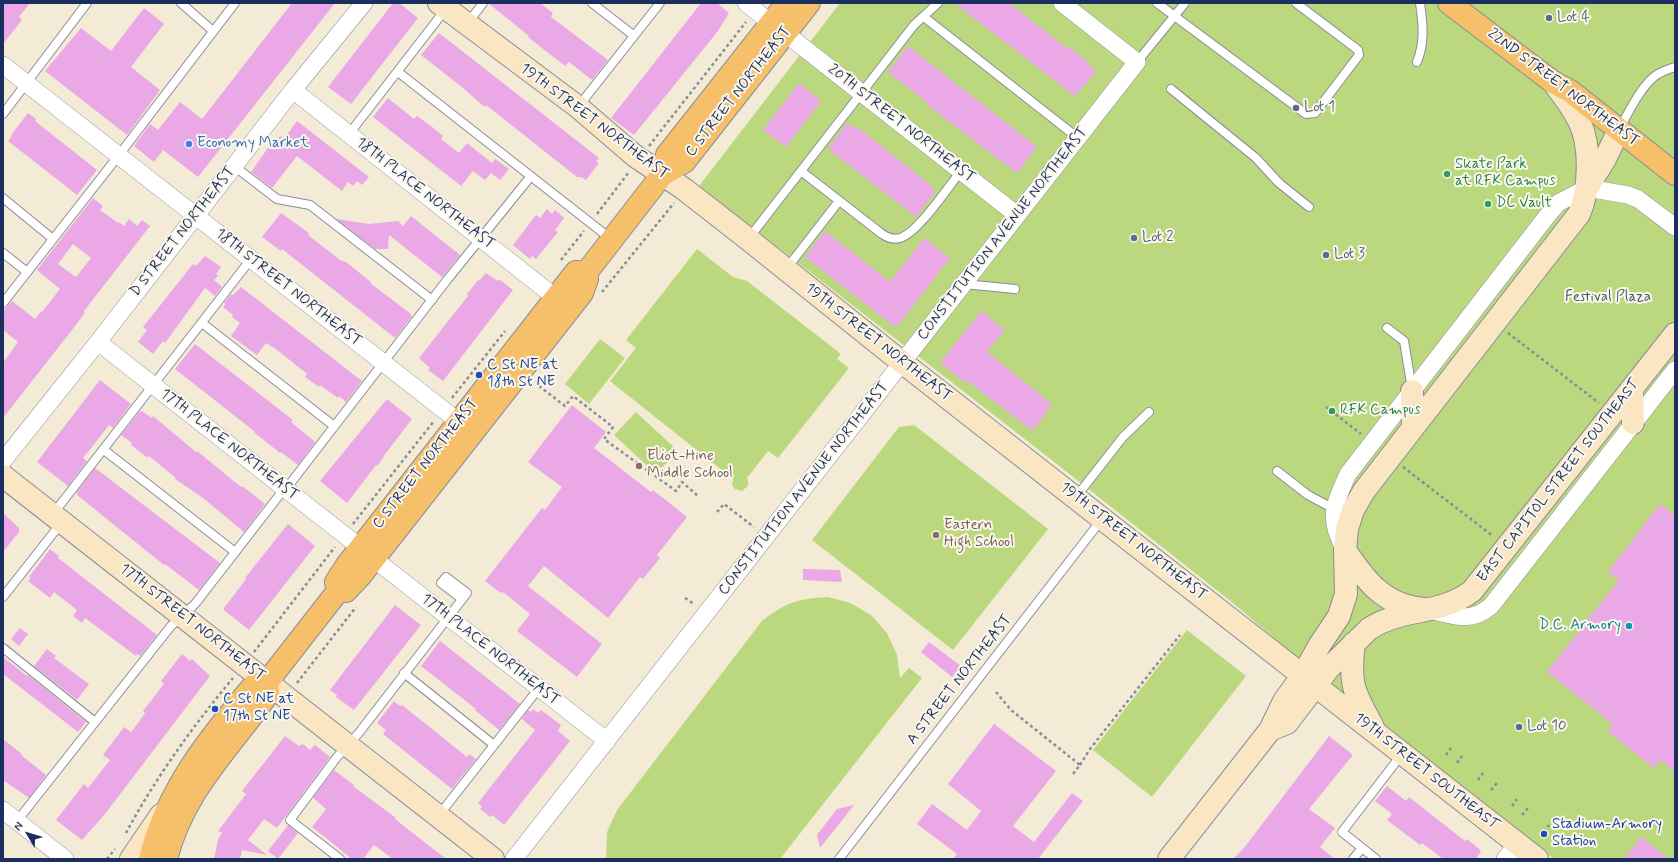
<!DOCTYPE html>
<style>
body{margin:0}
#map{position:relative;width:1678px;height:862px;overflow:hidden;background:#f3ebd5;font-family:Mynerve,sans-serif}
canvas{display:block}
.frame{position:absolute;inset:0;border:4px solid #1b2f5e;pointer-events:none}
.north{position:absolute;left:8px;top:814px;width:40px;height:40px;-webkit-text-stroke:3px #fbf7ec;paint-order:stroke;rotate:308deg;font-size:11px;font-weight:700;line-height:16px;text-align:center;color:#1b2f5e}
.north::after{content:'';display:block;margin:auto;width:14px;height:18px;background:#1b2f5e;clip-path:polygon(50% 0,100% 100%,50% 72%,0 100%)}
</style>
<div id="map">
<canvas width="1678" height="862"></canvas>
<div class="frame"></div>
<div class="north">N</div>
</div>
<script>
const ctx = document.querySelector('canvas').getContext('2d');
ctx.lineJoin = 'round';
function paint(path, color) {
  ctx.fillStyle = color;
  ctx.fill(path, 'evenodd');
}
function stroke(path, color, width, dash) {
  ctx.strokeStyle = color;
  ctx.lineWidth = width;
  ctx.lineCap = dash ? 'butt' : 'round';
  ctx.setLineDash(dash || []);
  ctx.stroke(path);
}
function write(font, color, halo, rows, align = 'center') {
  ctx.font = font + ' Mynerve,sans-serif';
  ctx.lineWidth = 4;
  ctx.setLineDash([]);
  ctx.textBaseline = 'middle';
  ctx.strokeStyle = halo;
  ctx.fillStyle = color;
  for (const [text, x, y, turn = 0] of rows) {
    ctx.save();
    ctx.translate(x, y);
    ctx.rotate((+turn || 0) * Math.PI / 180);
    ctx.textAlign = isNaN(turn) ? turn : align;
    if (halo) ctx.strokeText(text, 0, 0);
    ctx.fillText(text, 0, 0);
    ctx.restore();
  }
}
paint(new Path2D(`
 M840,3h835v856h-121l-239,-186 -82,-70 -180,-142 -354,-275z
 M697,249l36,28 14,4 94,73 -4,5 12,9 -71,90 -10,-7 -21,27 1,3v5l-6,5 -7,-2 -3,-4 1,-6 -123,-98 26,-33 -10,-8z
 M600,339l25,19 -36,46 -24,-20z
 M636,412l42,39 -22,23 -42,-39z
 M914,425l134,104 -95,121 -141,-110 87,-113z
 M828,597l22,6 21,12 16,18 10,22 3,23 9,-10 13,10 -142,181h-174l1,-27 10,-22 145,-189c25,-19 34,-22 66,-24z
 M1187,630l59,46 -94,121 -59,-47z`), '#bbd87e');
paint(new Path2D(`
 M3,3h27l-11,14 3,3 -19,24z
 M292,3h43l-137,174 -35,-27 -9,12 -20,-16 16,-22 8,6 22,-28 22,17z
 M393,3h6l19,15 -67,86 -23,-17z
 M488,3h52l13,10 -2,4 57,43 -1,1 -15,19 -23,-18 -4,4 -37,-29 1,-1z
 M701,3h16l12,10 -11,18 -84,104 -23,-17z
 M954,3h55l59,46 1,-2 22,17 -2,2 7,6 -21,24z
 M144,8l20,16 -33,43 29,23 -33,45 -82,-64 36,-43 30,23z
 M439,33l160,125 -3,3 3,2 -13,17 -5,-3h-4l-91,-72 -1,2 -4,-3 -18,-16 -42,-33z
 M908,46l129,101 -20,26 -90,-68 1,-2 -40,-31z
 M799,83l22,18 -35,46 -23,-17z
 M388,98l26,21 3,-3 14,10 12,10 -2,3 18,14 8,-10 25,20 3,-4 14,10 -9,11 -9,-7 -6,7 -12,-9 -12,15 -88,-69z
 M28,113l8,6 -1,2 62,49 -20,25 -69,-54 4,-5 -1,-1z
 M297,121l72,56 -7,8 -5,-4 -4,5 -5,-4 -6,9 -45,-35 -25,32 -21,-16 24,-34 2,2 3,-4 4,3z
 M847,123l9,6 1,-2 74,58 -1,1 6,5 -20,26 -88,-68z
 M93,198l10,8 -3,4 18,13 1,-1 5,4 5,-7 8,7 5,-6 8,6 -59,76 -7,9 1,2 -13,17 -69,88v-55l15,-21 -15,-12v-19l9,-10 23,18 6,-8 1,1 18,-23 -23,-19zM73,244l18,14 -15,19 -18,-13z
 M547,209l5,5 3,-4 9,8 -9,12 3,2 -22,27 -4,-3 -2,3 -17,-14 23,-30 4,3z
 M281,213l28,20 -1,2 9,7 23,18 6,2 25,20 -1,1 41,31 -1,1 2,1 -17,22 -113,-89 -1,2 -19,-14z
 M411,216l49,39 -18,22 -53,-42 -1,14h-13l-39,-30 33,5 29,-3 5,5z
 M825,231l65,51 34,-44 26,20 -54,70 -91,-71z
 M205,256l16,11 -5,7 2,2 -4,4 8,7 -7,9 -10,-8 -40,55 -2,-2 -10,13 -15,-12 9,-12 -4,-3 50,-63 3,2z
 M486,273l12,8 1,-2 14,11 -70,91 -15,-11 2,-2 -11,-10 49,-62 -1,-2 11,-14 1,1z
 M241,287l121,94 -16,21 -7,-6 -1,2 -18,-13 -1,2 -14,-10 2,-3 -31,-25 -10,-6 -9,12 -26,-19 9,-13 -8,-6 1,-2 -10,-8 2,-2 -1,-2 7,-9 2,1z
 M981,311l24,19 -18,22 65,52 -19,27 -67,-51 -1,2 -25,-19z
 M195,344l98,76 -2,2 24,20 -17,23 -17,-13 -1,1 -25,-20 -1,-2 -79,-62z
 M100,380l31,24 -18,24 -4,-3 -17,22 -9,11 4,3 -19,25 -31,-24z
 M387,399l25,20 -29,38h1l-7,9 -1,-1 -29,38 -27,-22z
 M572,405l34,27 -12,16 57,44 2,-2 34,27 -30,38 3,3 -17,21 -3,-2 -32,41 -64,-52 -16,20 74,58 -25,33 -60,-46 13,-17 -27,-22 -2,1 -16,-12 57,-73 3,2 17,-23 -34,-25z
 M140,411l1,1 1,-1 10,7 1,-2 43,36 1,-1 44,36 1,-1 23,18 -21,28 -41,-34 -28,-19 1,-1 -27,-22 -1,2 -17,-13 1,-2 -11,-8z
 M95,468l125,95 -21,27 -34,-26 -1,1 -87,-70 1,-1 -2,-1z
 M1660,504l15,12v256l-15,-12 -6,8 -47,-37 6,-7 -66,-52 72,-92 -11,-8z
 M3,513l16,15v4l-16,20z
 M288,524l27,22 -66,84 -25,-20v-2l22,-29 -1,-1z
 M50,549l9,7 -1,2 99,77 -17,21 -3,-2 -1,2 -51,-38 -3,5 -9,-7 4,-6 -23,-18 -4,6 -22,-17 3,-3 -2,-1z
 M803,569l37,1 2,12 -39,-2z
 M395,605l26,20 -67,85 -18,-13 1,-2 -7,-5z
 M20,628l8,6 -9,12 -8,-7z
 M440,641l80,63 -21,26 -24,-20 1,-1 -55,-43z
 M929,642l32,24 -9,11 -31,-25z
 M47,649l9,7 -2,2 35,26 -12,16 -43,-34z
 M182,654l8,7 2,-2 18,17 -105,138 -23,26 -26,-20 28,-36 4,4 22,-28 -7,-5 21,-28 7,5 7,-9 7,-10 -2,-2 21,-27 -3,-3z
 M3,657l24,19 1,-1 58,47 -8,10 -75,-58z
 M394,701l6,5 2,-1 65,52 2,-3 7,5 -24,30 -69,-55 3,-4 -9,-7z
 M533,709l5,4 3,-3 20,15 -3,6 12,10 -66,84 -12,-10 -2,2 -10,-8 2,-2 -4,-4 57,-73 -13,-11 6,-9 3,2z
 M994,724l62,47 -43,55 21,16 38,-49 11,8 -45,58h-85l4,-5 -40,-30 15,-20 35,26 14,-19 -33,-27z
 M285,736l14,10 4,-2 7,6 5,-5 15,12 -53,71 -13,-9 -16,21 19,15 -25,-5 -2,9h-26l4,-20 4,-6 -4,-2 28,-37 -4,-3z
 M1329,736l24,19 -44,54 26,19 -15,19 15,12h-102l11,-11z
 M3,739l19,15 -1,1 25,20 -17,23 -26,-18z
 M334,770l20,15 -1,1 43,32 -1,1 51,40h-53l-19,-14 -11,14h-11l-40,-32 14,-18 -13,-11z
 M1387,786l19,15 3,-4 56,44 2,-2 11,9 3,3 -5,8h-33l-21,-16 -2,2 -33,-25 5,-6 -17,-13z
 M854,805l-34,43 -3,-13 20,-26z
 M288,825l10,8 -20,26 -10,-8z
 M1641,837l28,22h-45z`), '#eaa9e6');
const service = new Path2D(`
 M181,3l32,28
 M592,3l41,32
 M1157,3l149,111 9,-1 44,-58 -1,-5 -62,-47
 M924,17l154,121
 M467,24l16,-21
 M1137,62l48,-59
 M1417,62c8,-20 6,-38 3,-59
 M398,72l213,167
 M1171,89l85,69 23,25 30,24
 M578,107l82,-104
 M3,114l84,-111
 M1619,130c8,-15 24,-48 39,-56 5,-3 11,-5 17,-7
 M349,134l96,-124
 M234,166l43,33 33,6 122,95
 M801,171l81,63c6,4 11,6 18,4 18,-5 48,-51 61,-67
 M3,198l50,41
 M749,238l165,-213 24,-22
 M3,253l24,19
 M787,268l52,-67
 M964,284l51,5
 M3,303l116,-148 116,-152
 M202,323l132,103
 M1387,328l17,13 8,48
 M104,450l131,102
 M1277,471l31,24 26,14
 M1076,497l47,-60 26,-25
 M53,514l198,-255
 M3,597l59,-75
 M3,648l92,74
 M404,673l90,72
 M439,815l100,-127
 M17,821l154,-195 24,-22 86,-111 5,-4 161,-209 84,-104
 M340,859l-50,-39 47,-63 21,-23 109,-141 -21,-16 -5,6 21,16
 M839,859l263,-340
 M1353,859l9,-11
 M1376,859l-34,-27 60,-78`);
const minor = new Path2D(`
 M746,3l25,20
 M785,33l232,182
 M3,65l456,357
 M293,90l263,208
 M98,342l263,206
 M3,461l95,-119 195,-252 71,-87
 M1345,550c-18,-32 -11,-45 3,-76l199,-258 11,-13 29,-15 41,7 10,4 37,28
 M374,559l233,182
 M1429,610c24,5 41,14 62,-4l184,-236
 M3,810l62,49
 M514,859l623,-797 -75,-59
 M1505,859l12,-15`);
const secondary = new Path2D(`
 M439,3l139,104 57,49 49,33 64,50 141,113 648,507
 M1587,188l18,-29 14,-29
 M1632,389l1,34
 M1412,391l1,37
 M3,476l490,383
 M1345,550c20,30 39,56 79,59
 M1354,643c-5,41 -1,48 19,84
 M1270,730l17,-7 41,-54 41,-40c33,-22 70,-13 103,-38l203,-257
 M131,859l30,-44
 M1169,859l101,-129 14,-29 19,-26 16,-29 20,-30 7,-22 -1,-44 2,-21 6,-19 11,-19 215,-277c11,-24 12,-67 1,-91 -7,-15 -17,-28 -27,-41`);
const primary = new Path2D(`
 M1449,3l104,79 17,9 105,83
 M662,175l5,-20 120,-152
 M338,591h8l15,-16 221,-282 5,-14 -1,-6 76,-98 22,-13 125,-159
 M338,591l-2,-9 11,-17 229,-293 10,1
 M150,859c17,-69 59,-121 104,-174l13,-3 71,-91
 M166,859c17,-68 63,-110 102,-165l-1,-12`);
stroke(service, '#878d9a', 10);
stroke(minor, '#878d9a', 18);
stroke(secondary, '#878d9a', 24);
stroke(primary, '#878d9a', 24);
stroke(new Path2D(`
 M649,146l97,-124
 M597,214l32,-42
 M561,260l23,-29
 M602,292l72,-89
 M1508,333l91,70
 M539,386l26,20 8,-10 40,31 -9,12 72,52 6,-9 16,14
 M452,398l53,-67
 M1326,407l35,27
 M1403,467l90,69
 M717,512l7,-8 30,23
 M353,524l81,-103
 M685,598l9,6
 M254,652l81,-105
 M297,683l59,-76
 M996,692l15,18 69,55 -7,9
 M1446,755l5,-7
 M1457,763l5,-7
 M1080,765l10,-16 90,-114
 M1478,780l5,-7
 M1491,790l6,-7
 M1512,806l5,-7
 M1522,815l6,-7
 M1544,832l5,-7
 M126,833c30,-56 67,-107 107,-155
 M1555,840l3,-5
 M107,859l8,-10`), '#878d9a', 2.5, [3, 3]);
stroke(service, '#fff', 8);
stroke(minor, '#fff', 17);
stroke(secondary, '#fbe6c4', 22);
stroke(primary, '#f6c06b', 22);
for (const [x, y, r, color] of [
 [1549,18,4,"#5c6f8a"],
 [1296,108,4,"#5c6f8a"],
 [189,144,4,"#3f7fe0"],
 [1447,174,4,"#2e9e5b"],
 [1488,204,4,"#2e9e5b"],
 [1134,238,4,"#5c6f8a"],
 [1326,255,4,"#5c6f8a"],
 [479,375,4,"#1a4fb4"],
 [1332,411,4,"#2e9e5b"],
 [639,466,4,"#8d6e63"],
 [936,535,4,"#8d6e63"],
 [1629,626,4,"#0f9aa8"],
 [215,709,4,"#1a4fb4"],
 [1519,727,4,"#5c6f8a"],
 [1544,834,4,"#1a4fb4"]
]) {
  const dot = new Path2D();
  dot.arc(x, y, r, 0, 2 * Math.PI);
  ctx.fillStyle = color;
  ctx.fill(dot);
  stroke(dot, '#fbf7ec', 1.5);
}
write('15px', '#4e5e75', '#fbf7ec', [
 ["Lot 4",1557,18],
 ["Lot 1",1304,108],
 ["Lot 2",1142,238],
 ["Lot 3",1334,255],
 ["Lot 10",1527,727]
], 'left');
write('15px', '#1b2f5e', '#fbf7ec', [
 ["22ND STREET NORTHEAST",1563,88,37],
 ["C STREET NORTHEAST",739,92,-52],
 ["19TH STREET NORTHEAST",594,122,37],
 ["20TH STREET NORTHEAST",901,124,38],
 ["18TH PLACE NORTHEAST",425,194,38],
 ["D STREET NORTHEAST",183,232,-52],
 ["CONSTITUTION AVENUE NORTHEAST",1003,234,-52],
 ["18TH STREET NORTHEAST",288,288,38],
 ["19TH STREET NORTHEAST",878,343,38],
 ["17TH PLACE NORTHEAST",229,445,38],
 ["C STREET NORTHEAST",426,464,-52],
 ["EAST CAPITOL STREET SOUTHEAST",1559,481,-52],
 ["CONSTITUTION AVENUE NORTHEAST",804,489,-52],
 ["19TH STREET NORTHEAST",1133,542,38],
 ["17TH STREET NORTHEAST",192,623,38],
 ["17TH PLACE NORTHEAST",490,650,38],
 ["A STREET NORTHEAST",960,680,-52],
 ["19TH STREET SOUTHEAST",1426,772,38]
]);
write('15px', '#366cbe', '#fbf7ec', [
 ["Economy Market",197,144]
], 'left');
write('15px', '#27864d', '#fbf7ec', [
 ["Skate Park",1455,165],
 ["at RFK Campus",1455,182],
 ["DC Vault",1496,204],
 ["RFK Campus",1340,411]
], 'left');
write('15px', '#435966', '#fbf7ec', [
 ["Festival Plaza",1608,298]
]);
write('15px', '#164399', '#fbf7ec', [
 ["C St NE at",487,366],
 ["18th St NE",487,383],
 ["C St NE at",223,700],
 ["17th St NE",223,717],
 ["Stadium-Armory",1552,825],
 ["Station",1552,842]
], 'left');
write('15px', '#785e54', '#fbf7ec', [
 ["Eliot-Hine",647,457],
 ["Middle School",647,474],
 ["Eastern",944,526],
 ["High School",944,543]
], 'left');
write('15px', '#0d838f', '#fbf7ec', [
 ["D.C. Armory",1621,626]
], 'right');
</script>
